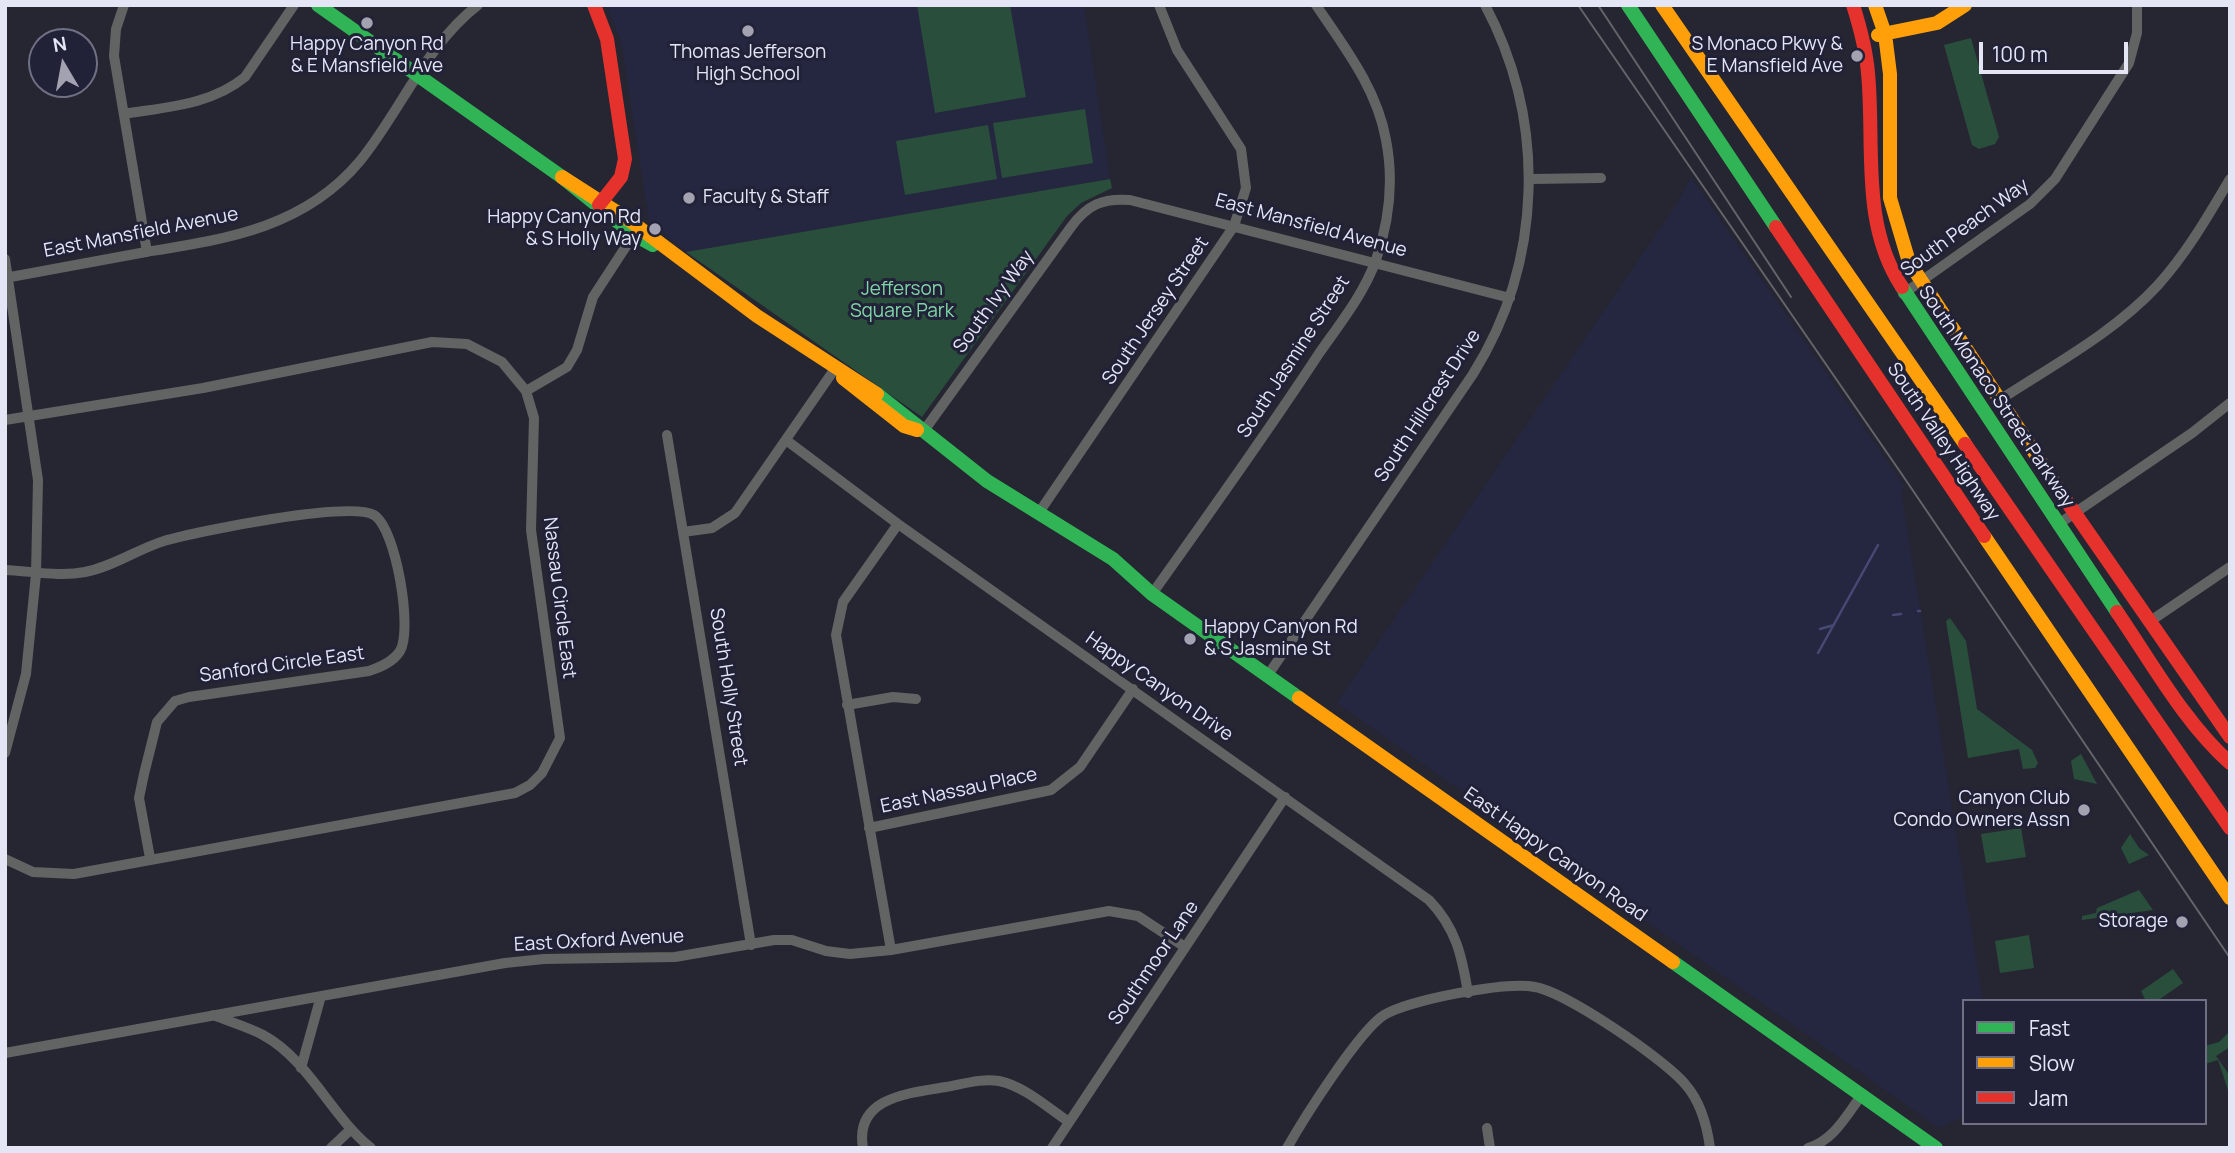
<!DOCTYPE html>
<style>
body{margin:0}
#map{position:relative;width:2235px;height:1153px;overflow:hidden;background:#262632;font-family:Manrope,sans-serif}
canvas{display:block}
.frame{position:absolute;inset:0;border:7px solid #e4e5f5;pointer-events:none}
.legend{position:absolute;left:1962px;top:999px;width:245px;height:126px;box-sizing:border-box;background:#212237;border:2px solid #6f7083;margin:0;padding:9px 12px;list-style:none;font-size:21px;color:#e4e5f5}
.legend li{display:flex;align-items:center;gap:14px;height:35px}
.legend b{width:35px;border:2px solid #6f7083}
.north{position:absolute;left:28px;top:28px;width:70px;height:70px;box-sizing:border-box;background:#212237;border:2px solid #6f7083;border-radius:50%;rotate:350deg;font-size:19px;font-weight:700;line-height:28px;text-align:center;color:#e4e5f5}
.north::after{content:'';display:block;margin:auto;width:24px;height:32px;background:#a2a2b1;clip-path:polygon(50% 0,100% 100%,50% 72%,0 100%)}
.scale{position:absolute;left:1979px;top:42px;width:149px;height:32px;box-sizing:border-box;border:4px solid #e4e5f5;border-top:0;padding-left:9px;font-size:21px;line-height:24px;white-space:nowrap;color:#e4e5f5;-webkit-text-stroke:5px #212237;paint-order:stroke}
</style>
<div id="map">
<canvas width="2235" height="1153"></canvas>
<div class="frame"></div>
<ul class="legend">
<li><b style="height:9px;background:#30b455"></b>Fast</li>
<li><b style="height:9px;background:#ff9f0a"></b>Slow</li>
<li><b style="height:9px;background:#e5322d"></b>Jam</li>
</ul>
<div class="north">N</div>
<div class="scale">100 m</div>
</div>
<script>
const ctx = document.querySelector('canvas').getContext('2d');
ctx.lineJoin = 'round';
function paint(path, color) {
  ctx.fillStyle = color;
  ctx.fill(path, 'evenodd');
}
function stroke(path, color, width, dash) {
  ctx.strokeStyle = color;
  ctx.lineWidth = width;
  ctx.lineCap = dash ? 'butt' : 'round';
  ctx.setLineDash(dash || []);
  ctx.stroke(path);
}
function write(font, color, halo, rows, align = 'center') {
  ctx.font = font + ' Manrope,sans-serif';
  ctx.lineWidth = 6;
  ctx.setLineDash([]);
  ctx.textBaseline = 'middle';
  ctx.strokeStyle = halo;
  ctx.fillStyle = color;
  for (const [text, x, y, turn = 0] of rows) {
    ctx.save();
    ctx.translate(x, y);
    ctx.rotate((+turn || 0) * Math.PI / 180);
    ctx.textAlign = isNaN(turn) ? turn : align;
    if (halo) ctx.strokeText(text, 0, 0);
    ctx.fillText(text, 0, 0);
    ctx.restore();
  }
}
paint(new Path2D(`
 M606,5h478l26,174 -424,73 -37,-30 -28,-182z
 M1691,177l214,310 -4,3 82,511h-19v115l-25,12 -602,-425 339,-498z`), '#252640');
paint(new Path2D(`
 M917,5h93l16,92 -91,16z
 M1971,38l28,99 -4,7 -16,5 -7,-4 -28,-100z
 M1085,109l8,54 -91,15 -9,-55z
 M988,125l9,54 -92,16 -9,-54z
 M1110,179l2,9 -31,15 -14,13 -145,201 -236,-165z
 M1950,618l16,23 11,68 55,41 6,13 -3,5 -12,1 -4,-20 -51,9 -22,-137z
 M2081,754l16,30 -23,-5 -3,-18z
 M2021,828l5,29 -40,6 -5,-29z
 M2130,834l9,14 10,7 -20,9 -8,-16z
 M2139,890l14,20 -71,10v-4l14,-3 1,-5z
 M2029,935l5,33 -34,5 -5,-32z
 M2173,969l10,14 -26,18h-11l-5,-10z
 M2230,1031v16l-14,9 14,20v20l-12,-36 -13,4v-18l14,-4z`), '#2a4e3c');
stroke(new Path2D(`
 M1918,611h2
 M1893,615l8,-1
 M1820,629l14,-4
 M1818,653l60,-108`), '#474874', 2.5);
stroke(new Path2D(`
 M124,5l-8,24 -2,27 33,196
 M124,114c42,-7 87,-9 121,-37l49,-72
 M1530,179l71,-1
 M5,259l33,221 -2,94 -10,100 -21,79
 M5,278c47,-9 94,-17 141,-26 80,-13 158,-24 214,-91 40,-49 66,-116 118,-156
 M1903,294l127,-90 25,-25 74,-116 8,-30v-28
 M526,391l41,-24 10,-17 16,-53 43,-66
 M1998,401c53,-35 116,-68 160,-116 29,-32 50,-69 72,-106
 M5,420l198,-32 229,-46 35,2 35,18 24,29 8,27 -3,112 29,208 -18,35 -12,12 -15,8 -441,81 -41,-2 -28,-13
 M923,432l148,-205c16,-22 31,-29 59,-27l380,98
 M667,435l84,510
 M786,440l112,84 531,376c27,28 33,56 39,93
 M1038,514l196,-288 12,-38 -5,-39 -64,-99 -18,-45
 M2057,525l135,-92 38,-30
 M683,532l29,-4 23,-15 99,-143
 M5,570c26,1 54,7 80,2 27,-5 53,-23 79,-31 34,-10 184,-40 210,-26 22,13 39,115 26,136 -7,11 -19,16 -31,20l-180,26 -14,4 -18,21 -13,52 -5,24 11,60
 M1152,594c56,-79 113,-158 166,-239 20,-29 46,-61 58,-95 13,-38 18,-79 10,-120 -9,-51 -41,-92 -70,-135
 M2149,622l81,-55
 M1268,675l205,-301c70,-112 74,-252 12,-369
 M847,705l46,-8 23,2
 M869,828l182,-38 29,-23 53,-78
 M891,950l-55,-315 7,-33 55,-78
 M213,1015c17,7 35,12 50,20 46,25 68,81 108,113
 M5,1053l500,-90 39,-4 131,-2 99,-17h18l34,11 24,3 41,-4 218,-39 29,5 47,31
 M301,1068l20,-72
 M1487,1128l3,20
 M331,1148l18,-17
 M863,1148c-9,-51 47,-55 83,-61 17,-3 36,-9 53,-6 25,5 49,27 70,41
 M1052,1148l233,-351
 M1287,1148c17,-30 72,-117 97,-133 25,-15 122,-34 151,-28 31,5 129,72 150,97 16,18 22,41 25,64
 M1808,1148c26,-8 38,-32 53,-52`), '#616463', 10);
stroke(new Path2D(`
 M318,5l244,172 71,57 20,11
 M1628,5l148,222
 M1902,287l215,325
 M877,394l110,87 126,78 39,35 147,104
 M1673,962l263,186`), '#30b455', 14);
stroke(new Path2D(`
 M1662,5l303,439
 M1875,5l10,29 5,40v124l19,64 154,234
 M1878,35l59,-12 28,-18
 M562,177l67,43 128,96 120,78
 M843,378l61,48 13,4
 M1984,536l246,362
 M1299,698l374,264`), '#ff9f0a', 14);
stroke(new Path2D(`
 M594,5l13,34 18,120 -4,18 -22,28
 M1853,5c7,22 13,44 15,68 7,72 -8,150 34,214
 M1776,227l208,309
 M1965,444l265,384
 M2063,496l167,241
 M2117,612c35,51 67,110 113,151`), '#e5322d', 14);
stroke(new Path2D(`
 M1578,5l323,468 329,485
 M1598,5l193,292`), '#626569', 2);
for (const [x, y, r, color] of [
 [367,23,7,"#a2a2b1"],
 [748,31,7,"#a2a2b1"],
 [1857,56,7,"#a2a2b1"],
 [689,198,7,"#a2a2b1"],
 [655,229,7,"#a2a2b1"],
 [1190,639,7,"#a2a2b1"],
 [2084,810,7,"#a2a2b1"],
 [2182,922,7,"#a2a2b1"]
]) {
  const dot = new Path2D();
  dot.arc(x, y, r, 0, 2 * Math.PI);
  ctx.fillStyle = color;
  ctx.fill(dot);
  stroke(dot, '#212237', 2.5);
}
write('19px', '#e4e5f5', '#212237', [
 ["Happy Canyon Rd",367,45,"center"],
 ["& E Mansfield Ave",367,67,"center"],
 ["S Monaco Pkwy &",1843,45],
 ["E Mansfield Ave",1843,67],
 ["Thomas Jefferson",748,53,"center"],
 ["High School",748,75,"center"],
 ["Faculty & Staff",703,198,"left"],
 ["Happy Canyon Rd",641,218],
 ["& S Holly Way",641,240],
 ["Happy Canyon Rd",1204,628,"left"],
 ["& S Jasmine St",1204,650,"left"],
 ["Canyon Club",2070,799],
 ["Condo Owners Assn",2070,821],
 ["Storage",2168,922]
], 'right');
write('19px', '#e4e5f5', '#212237', [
 ["East Mansfield Avenue",1311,226,15],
 ["South Peach Way",1965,228,-36],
 ["East Mansfield Avenue",141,233,-11],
 ["South Ivy Way",994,302,-54],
 ["South Jersey Street",1156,311,-56],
 ["South Jasmine Street",1294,357,-57],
 ["South Monaco Street Parkway",1996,397,56],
 ["South Hillcrest Drive",1428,406,-57],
 ["South Valley Highway",1943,442,56],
 ["Nassau Circle East",559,598,83],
 ["Sanford Circle East",282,665,-8],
 ["South Holly Street",728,687,81],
 ["Happy Canyon Drive",1159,687,35],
 ["East Nassau Place",959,791,-12],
 ["East Happy Canyon Road",1555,855,35],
 ["East Oxford Avenue",599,941,-3],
 ["Southmoor Lane",1154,963,-56]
]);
write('19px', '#7fd5a5', '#212237', [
 ["Jefferson",902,290],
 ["Square Park",902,312]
]);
</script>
